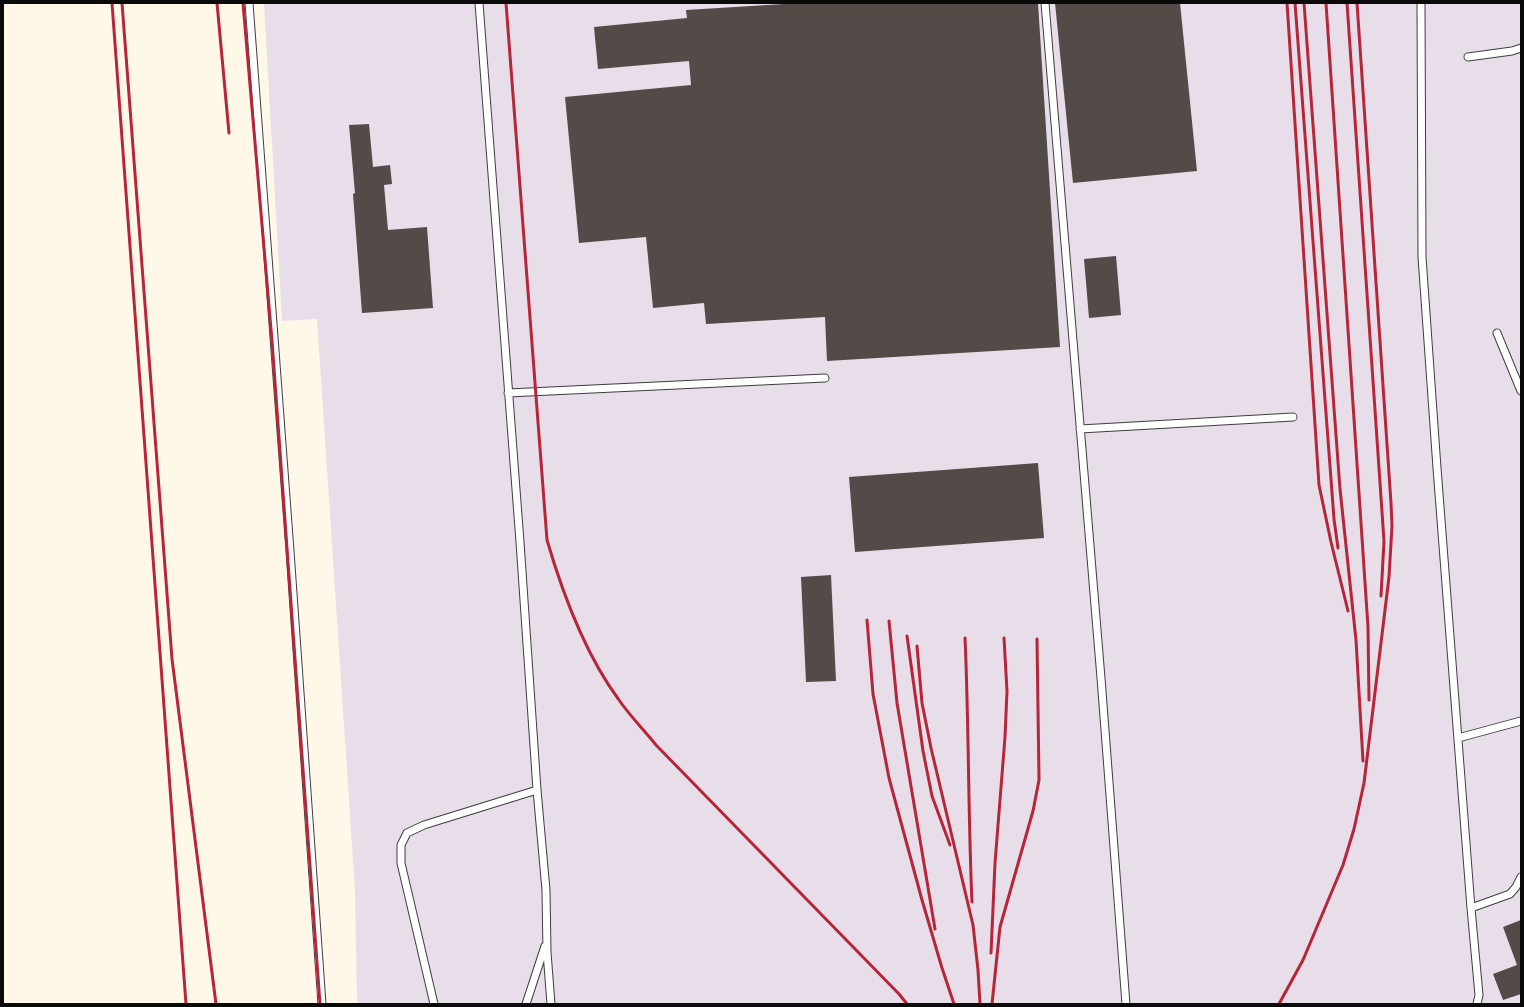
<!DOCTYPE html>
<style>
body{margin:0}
#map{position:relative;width:1524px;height:1007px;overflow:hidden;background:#fff8e8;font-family:Bitter,serif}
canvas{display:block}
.frame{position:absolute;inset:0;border:4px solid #0a0a0a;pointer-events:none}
</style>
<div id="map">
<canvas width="1524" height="1007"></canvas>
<div class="frame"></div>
</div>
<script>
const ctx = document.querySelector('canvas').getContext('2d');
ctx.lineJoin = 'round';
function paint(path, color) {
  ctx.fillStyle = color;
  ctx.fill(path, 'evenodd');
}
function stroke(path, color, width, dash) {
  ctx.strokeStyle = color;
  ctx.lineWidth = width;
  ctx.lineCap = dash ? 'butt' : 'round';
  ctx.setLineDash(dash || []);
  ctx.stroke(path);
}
paint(new Path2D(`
 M264,3h1257v1001h-1164l-2,-113 -38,-572 -35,2z`), '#e7deea');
paint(new Path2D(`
 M800,3h238l22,344 -233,14 -2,-44 -119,7 -2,-21 -51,5 -7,-71 -67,6 -14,-146 126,-12 -2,-24 -91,8 -4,-42 93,-9 -1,-8z
 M1055,3h125l17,168 -124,12z
 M369,124l4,43 17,-2 2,19 -8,1 4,45 39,-3 6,81 -71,5 -9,-119 2,-1 -6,-68z
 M1116,256l5,59 -32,3 -5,-59z
 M1038,463l6,75 -189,14 -6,-75z
 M831,575l5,106 -30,1 -5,-105z
 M1521,920v74l-18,6 -10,-26 24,-9 -14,-38z`), '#534b47');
const lane = new Path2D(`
 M249,3c27,334 49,667 73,1001
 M479,3l41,539 17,248 9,100 1,62 4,52
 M1045,3l56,675 25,326
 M1421,3l1,254 15,211 34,440 8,87 -2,9
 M1468,57l44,-6 9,-3
 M1497,333l24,58
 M508,393l317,-15
 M1080,429l213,-12
 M1458,738l63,-17
 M1471,908l39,-14 6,-7 5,-10
 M434,1004l-33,-141v-18l6,-12 17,-8 113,-35
 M526,1004l19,-58`);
stroke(lane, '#3d3d3d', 9);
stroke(lane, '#fff', 7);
stroke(new Path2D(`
 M112,3l74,1001
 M122,3l50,656 44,345
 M217,3l12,130
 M243,3l29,338 48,663
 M506,3l41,537c16,55 38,114 72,160 11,16 25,30 37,45l243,249 8,10
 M1287,3l32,482 12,57 17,69
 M1295,3l39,516 4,29
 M1304,3l36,486 16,151 7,121
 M1326,3l42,624 1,73
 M1347,3l37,538 -3,55
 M867,620l6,74 16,84 33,122 20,68 12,36
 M889,621l8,82 38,226
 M907,636l16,115 9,45 18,49
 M965,638c4,88 3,176 7,264
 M917,646l5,57 9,45 42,177 5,45 2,34
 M991,953l4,-90 10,-126 2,-46 -3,-53
 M992,1004l8,-77 33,-116 6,-31 -2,-141
 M1279,1004l24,-44 40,-95 11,-36 10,-46 25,-206 3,-51 -1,-23 -34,-500`), '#b72538', 3);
</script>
